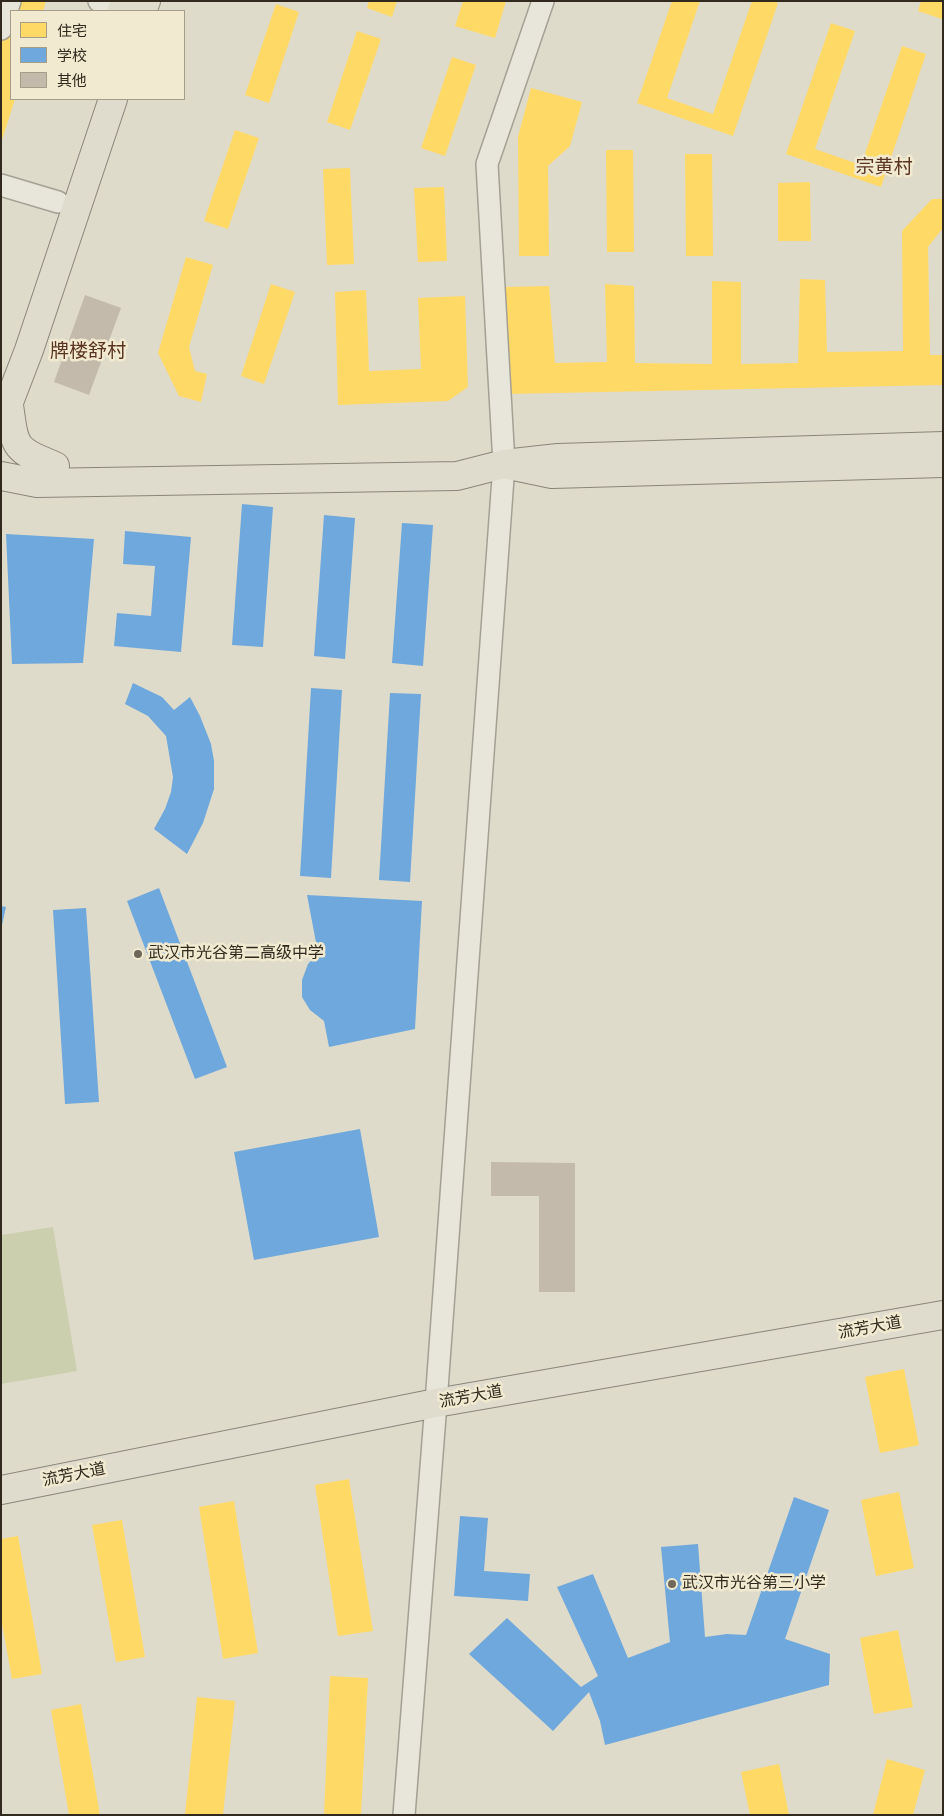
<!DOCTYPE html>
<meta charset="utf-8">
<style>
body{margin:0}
#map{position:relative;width:944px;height:1816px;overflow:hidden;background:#dfdbca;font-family:Bitter,"Noto Sans SC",serif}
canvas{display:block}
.frame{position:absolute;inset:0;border:2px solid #31291d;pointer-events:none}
.legend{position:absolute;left:10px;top:10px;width:175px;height:90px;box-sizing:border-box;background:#f1ead0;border:1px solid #a49d88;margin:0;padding:6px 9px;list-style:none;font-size:15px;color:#31291d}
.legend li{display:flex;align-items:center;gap:10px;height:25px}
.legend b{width:25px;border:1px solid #a49d88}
</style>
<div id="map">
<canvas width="944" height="1816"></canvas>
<div class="frame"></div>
<ul class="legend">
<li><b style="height:14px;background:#ffd966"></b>住宅</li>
<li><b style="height:14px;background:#6fa8dc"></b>学校</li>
<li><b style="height:14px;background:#c3baab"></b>其他</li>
</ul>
</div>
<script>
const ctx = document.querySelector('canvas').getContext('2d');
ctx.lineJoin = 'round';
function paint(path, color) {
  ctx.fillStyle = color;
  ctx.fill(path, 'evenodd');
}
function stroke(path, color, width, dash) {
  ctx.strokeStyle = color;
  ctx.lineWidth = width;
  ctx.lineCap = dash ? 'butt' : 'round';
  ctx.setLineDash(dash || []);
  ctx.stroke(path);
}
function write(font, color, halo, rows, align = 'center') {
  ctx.font = font + ' Bitter,"Noto Sans SC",serif';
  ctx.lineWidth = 5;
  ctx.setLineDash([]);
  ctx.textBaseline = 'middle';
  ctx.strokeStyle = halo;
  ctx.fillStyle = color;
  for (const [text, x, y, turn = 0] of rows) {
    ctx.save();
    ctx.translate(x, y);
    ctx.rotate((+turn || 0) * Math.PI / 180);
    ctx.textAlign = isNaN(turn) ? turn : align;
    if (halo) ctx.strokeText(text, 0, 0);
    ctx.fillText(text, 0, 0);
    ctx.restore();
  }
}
paint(new Path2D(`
 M53,1227l24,144 -76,13v-149z`), '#cccfae');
paint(new Path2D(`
 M11,1h35l-3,10h-32v88h4l-13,41 -1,-109z
 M369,1h28l-5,16 -25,-9z
 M463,1h43l-11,37 -40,-12z
 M672,1h28l-33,97 46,16 39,-113h20l6,2 -45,133 -96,-33z
 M921,1h22l-1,18 -24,-8z
 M276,4l23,8 -30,91 -24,-8z
 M831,23l24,8 -40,118 46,16 41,-119 24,8 -45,133 -95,-33z
 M357,31l24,8 -31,91 -23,-8z
 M452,57l24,8 -31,91 -24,-8z
 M531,88l51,14 -12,44 -22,20 1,90h-30l-1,-119z
 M235,130l24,8 -31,91 -24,-8z
 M606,150h27l1,102h-27z
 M685,154h27l1,102h-27z
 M350,168l4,96 -27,1 -4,-96z
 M810,182l1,59h-33v-58z
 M444,187l3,74 -29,1 -4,-74z
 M932,199h11v29l-15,19 2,108h13v30l-436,9 -2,-107 44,-1 6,77 52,-1 -2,-78 29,2 1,77 77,1v-83l29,1v82l57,-1 2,-84 25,1 2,72 76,-1 -1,-120z
 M186,257l27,8 -24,82 6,24 12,3 -6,28 -22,-6 -21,-43z
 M271,284l24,8 -31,92 -23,-8z
 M366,290l3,81 52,-2 -3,-71 47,-2 3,91 -20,14 -110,4 -3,-113z
 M904,1369l15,76 -39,8 -15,-76z
 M349,1479l24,152 -35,5 -23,-151z
 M899,1492l15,76 -38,8 -15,-76z
 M234,1501l24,152 -35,6 -24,-152z
 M122,1520l23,137 -29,5 -24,-137z
 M18,1536l24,138 -30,5 -11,-61v-79z
 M898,1630l15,77 -39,7 -14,-76z
 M330,1676l38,2 -7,137h-37z
 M197,1697l38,4 -12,114h-38z
 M81,1704l19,111h-31l-18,-105z
 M887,1759l38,11 -12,45h-40z
 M779,1764l10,51h-39l-9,-43z`), '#ffd966');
paint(new Path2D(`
 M242,504l31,3 -10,140 -31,-2z
 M324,515l31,3 -10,141 -31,-3z
 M402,523l31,2 -10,141 -31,-3z
 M125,531l66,6 -10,115 -67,-6 3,-33 34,3 4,-50 -32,-2z
 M6,534l88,5 -11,124 -71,1z
 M133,683l29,14 12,13 16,-13 10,19 11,28 3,17v28l-11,34 -16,31 -33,-25 11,-20 6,-17 2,-15 -7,-41 -18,-20 -23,-12z
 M311,688l31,2 -11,188 -31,-2z
 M390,693l31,1 -11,188 -31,-2z
 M159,888l68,179 -32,12 -68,-178z
 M307,895l115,6 -7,128 -86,18 -5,-26 -14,-11 -8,-13v-17l6,-16 10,-11z
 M1,906l5,1 -4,18h-1z
 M86,908l13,194 -34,2 -12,-194z
 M360,1129l19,108 -125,23 -20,-108z
 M794,1497l35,13 -44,129 45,15 -1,31 -224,60 -5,-24 -11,-29 -36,39 -84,-77 38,-36 74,69 17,-11 -41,-89 36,-13 35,84 42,-16 -9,-95 37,-3 7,93 22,-3 19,1z
 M460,1516l28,2 -4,53 46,3 -2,27 -74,-5z`), '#6fa8dc');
paint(new Path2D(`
 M85,295l36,13 -32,87 -35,-13z
 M491,1162l84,1v129h-36v-96h-48z`), '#c3baab');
const minor = new Path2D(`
 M99,1l23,9
 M1,29l9,-28
 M1,185l57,17
 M404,1815l32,-412 68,-939 -17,-300 56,-163`);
const major = new Path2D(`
 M122,11l3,-10
 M142,11l4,-10
 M9,405c6,44 5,44 46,61
 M1,423l28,-73 84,-251
 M943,446l-385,12 -54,6 48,10 391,-11
 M1,476l36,7 420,-7 47,-12
 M1,1490l435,-87 507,-88`);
stroke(minor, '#a4a094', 24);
stroke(major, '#8a857a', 30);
stroke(minor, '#e8e5db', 21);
stroke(major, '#dfdbcd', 28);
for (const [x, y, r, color] of [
 [138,954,5,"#6e675a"],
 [672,1584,5,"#6e675a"]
]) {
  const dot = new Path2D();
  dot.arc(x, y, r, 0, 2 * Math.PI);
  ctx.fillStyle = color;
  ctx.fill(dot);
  stroke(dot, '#f1ead0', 2);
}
write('16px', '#31291d', '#f1ead0', [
 ["武汉市光谷第二高级中学",148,954],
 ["武汉市光谷第三小学",682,1584]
], 'left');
write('16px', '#31291d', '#f1ead0', [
 ["流芳大道",870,1328,-10],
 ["流芳大道",471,1397,-10],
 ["流芳大道",74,1475,-11]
]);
write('19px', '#593221', '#f1ead0', [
 ["宗黄村",884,168],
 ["牌楼舒村",88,352]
]);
</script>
